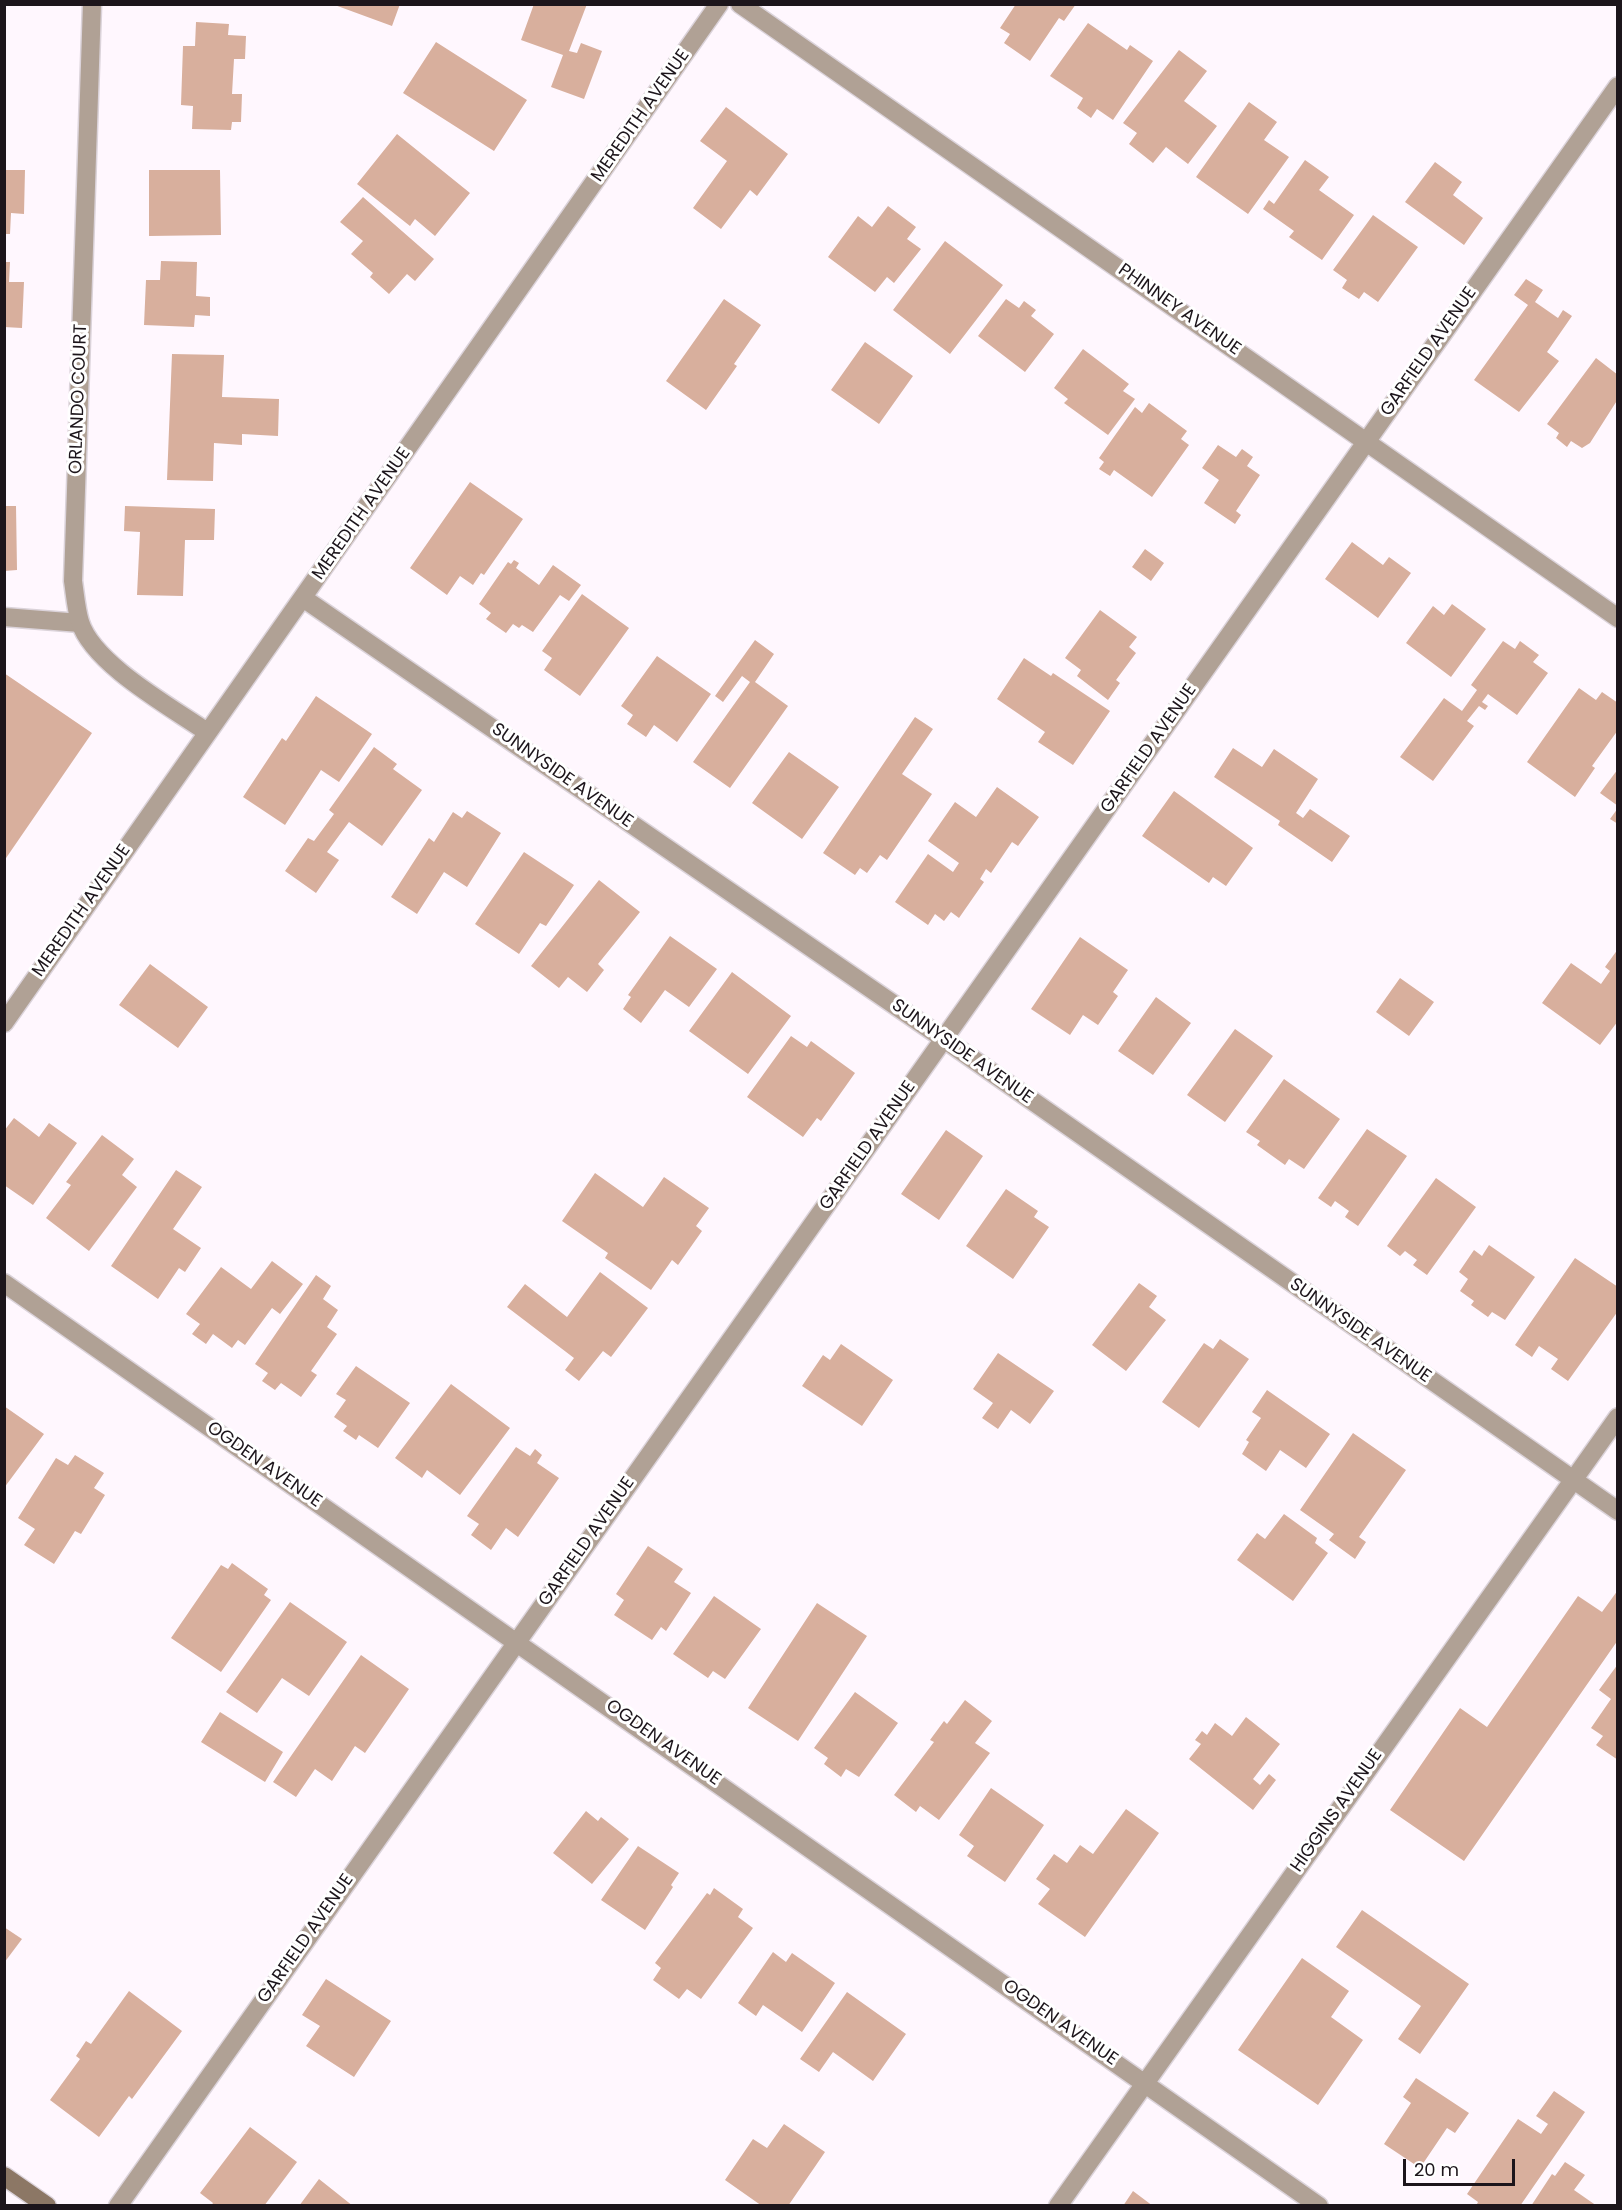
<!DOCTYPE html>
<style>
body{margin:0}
#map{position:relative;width:1622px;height:2210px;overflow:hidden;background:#fff7fe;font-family:Poppins,sans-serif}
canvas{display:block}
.frame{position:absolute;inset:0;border:6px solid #1c151b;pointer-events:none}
.scale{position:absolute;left:1403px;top:2159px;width:112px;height:27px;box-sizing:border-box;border:3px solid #1c151b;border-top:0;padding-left:8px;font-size:18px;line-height:21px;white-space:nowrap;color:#1c151b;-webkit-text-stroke:4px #fff;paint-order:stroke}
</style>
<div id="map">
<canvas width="1622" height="2210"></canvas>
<div class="frame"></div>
<div class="scale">20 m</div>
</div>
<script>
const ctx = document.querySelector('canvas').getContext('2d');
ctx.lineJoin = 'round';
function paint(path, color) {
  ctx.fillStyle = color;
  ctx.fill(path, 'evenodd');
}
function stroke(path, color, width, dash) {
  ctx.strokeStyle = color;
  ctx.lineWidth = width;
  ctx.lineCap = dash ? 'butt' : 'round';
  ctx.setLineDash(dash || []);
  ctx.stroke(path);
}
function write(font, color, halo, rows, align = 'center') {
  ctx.font = font + ' Poppins,sans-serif';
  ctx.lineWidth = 6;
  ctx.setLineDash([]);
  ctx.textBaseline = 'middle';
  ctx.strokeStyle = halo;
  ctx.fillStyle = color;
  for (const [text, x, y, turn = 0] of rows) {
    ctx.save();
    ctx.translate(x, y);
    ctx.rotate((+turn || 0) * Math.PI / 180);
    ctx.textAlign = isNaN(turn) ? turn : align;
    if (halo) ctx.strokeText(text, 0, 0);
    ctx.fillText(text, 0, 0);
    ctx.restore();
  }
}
paint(new Path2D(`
 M332,4h68l-8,22z
 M534,4h53l-18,47 8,2 4,-10 21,8 -18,48 -33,-12 12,-32 -42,-15z
 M1016,4h60l-12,17 -5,-3 -29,43 -26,-18 6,-9 -10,-6z
 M196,22l33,2 -1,11 18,1 -1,23h-11l-2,35h10l-1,28h-9l-1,8 -39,-1 1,-23 -12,-1 2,-59h12z
 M1088,23l39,27 3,-5 23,16 -40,59 -16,-11 -6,9 -14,-10 6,-10 -33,-22z
 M436,42l91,58 -33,51 -91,-58z
 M1179,50l28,21 -23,30 33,25 -29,38 -22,-17 -13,16 -24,-19 8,-11 -14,-10z
 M1249,102l28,20 -13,18 25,17 -41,57 -52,-37z
 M726,107l62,47 -31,42 -7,-6 -29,39 -28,-21 34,-47 -27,-20z
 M397,134l73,59 -35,43 -20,-17 -5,7 -53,-42z
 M1305,160l24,17 -10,13 35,25 -32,45 -33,-23 5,-6 -31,-22 6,-9 5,4z
 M1435,162l27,20 -9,13 30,23 -19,27 -59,-43z
 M4,170h21l-1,44 -13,-1 -1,21h-6z
 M149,170h71l1,65 -72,1z
 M363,197l71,62 -19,22 -8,-7 -18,20 -19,-17 3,-4 -22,-19 12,-13 -23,-19z
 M888,206l28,21 -9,12 14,10 -27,34 -7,-6 -12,15 -47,-35 30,-41 14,11z
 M1373,215l45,32 -40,55 -14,-10 -5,7 -17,-11 5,-8 -14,-10z
 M945,241l58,44 -53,69 -57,-44z
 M161,261l36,1 -1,34 14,1v19l-15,-1 -1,12 -50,-2 2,-45h14z
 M4,262h6l-1,20h15l-2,46 -18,-1z
 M1526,279l17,11 -8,12 23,16 5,-8 9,6 -25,36 12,9 -40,51 -45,-32 54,-75 -14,-10z
 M724,299l37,26 -27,39 3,2 -31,44 -40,-29z
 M1006,299l13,9 5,-7 12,9 -5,6 23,18 -29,38 -47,-36z
 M865,342l48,34 -34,48 -48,-34z
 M1083,349l46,35 -6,7 12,8 -27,36 -44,-32 4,-4 -14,-11z
 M172,354l52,1 -2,42 57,2 -1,37 -36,-2v11l-28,-2 -1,38 -46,-1z
 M1596,358l22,17v24l-28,44 -8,5 -11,-7 -4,6 -11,-9 3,-5 -12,-9z
 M1149,403l38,28 -6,8 8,6 -37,52 -38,-27 -4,6 -11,-7 5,-7 -5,-4 36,-51 7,6z
 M1218,445l18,12 6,-8 11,8 -6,9 13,9 -24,36 5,4 -6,9 -31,-21 15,-23 -17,-12z
 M470,482l53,37 -39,56 -3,-2 -8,12 -13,-9 -13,19 -37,-27z
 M4,506h12l1,64 -13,1z
 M125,506l90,3 -1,31h-29l-2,56 -46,-1 3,-63 -16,-1z
 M1352,542l31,23 6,-8 22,16 -33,45 -53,-39z
 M1145,549l19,14 -13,18 -19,-14z
 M514,560l5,3 -3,5 23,17 14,-20 28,20 -12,16 -9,-6 -27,37 -11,-7 -3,3 -6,-4 -7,9 -20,-14 5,-6 -12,-9 29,-42 3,2z
 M582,594l47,34 -49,68 -36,-26 8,-12 -10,-7z
 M1452,604l34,25 -35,48 -45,-34 27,-37 11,9z
 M1100,610l37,27 -8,10 7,6 -20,27 4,3 -12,17 -31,-24 4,-6 -16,-12z
 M755,640l19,14 -19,28 33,24 -58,82 -37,-26 57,-80 -8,-6 -19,26 -8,-6z
 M1503,641l12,8 5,-8 19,14 -6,7 15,11 -31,42 -29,-21 -6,8 6,4 -3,4 -6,-4 -12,15 7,5 -41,55 -33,-24 44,-59 18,13 15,-21 -6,-5z
 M657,656l54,38 -34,48 -23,-17 -8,12 -19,-13 6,-9 -12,-9z
 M1024,658l27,18 2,-3 57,38 -37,54 -35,-23 7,-10 -48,-33z
 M4,673l88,60 -88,128z
 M1579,688l17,12 6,-8 16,11v27l-26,36 3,2 -20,29 -48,-35z
 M316,696l56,38 -33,48 -18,-12 -36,55 -42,-28 39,-59 4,3z
 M915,717l18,12 -31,45 30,20 -45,66 -7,-5 -13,18 -7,-5 -5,7 -32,-22z
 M374,747l23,17 -4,5 29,21 -40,56 -33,-24 -22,30 12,8 -23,33 -31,-22 23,-33 6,3 20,-27 -5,-4z
 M1233,748l29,19 12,-18 44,30 -22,34 7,5 7,-9 40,27 -18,26 -54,-37 2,-4 -66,-44z
 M789,752l50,35 -37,52 -50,-36z
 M1618,769v37l-18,-13z
 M997,787l42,30 -21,29 -6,-4 -21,31 -5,-4 -6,10 4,3 -25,36 -8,-6 -7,9 -9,-7 -7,11 -33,-23 33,-48 25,18 6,-9 -31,-22 27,-39 21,15z
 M1174,791l79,57 -27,38 -13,-9 -4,6 -67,-47z
 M1618,808v16l-8,-5z
 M467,811l34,22 -34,54 -23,-15 -27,42 -26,-17 38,-59 5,4 19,-30 9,6z
 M524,852l50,33 -28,41 -6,-3 -21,31 -44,-30z
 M599,880l41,32 -42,52 6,6 -17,22 -19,-15 -9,11 -28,-22z
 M670,936l47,33 -28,38 -24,-17 -24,33 -18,-14 8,-12 -3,-2z
 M1080,937l48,33 -15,22 5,4 -20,29 -15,-10 -13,20 -39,-26z
 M1618,949v72l-18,24 -58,-42 29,-40 30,21 9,-13 -5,-4z
 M150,964l58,43 -30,41 -59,-43z
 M732,972l59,44 -43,58 -59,-43z
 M1400,978l34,24 -25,34 -33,-24z
 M1156,997l35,26 -38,52 -35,-24z
 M1235,1029l38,27 -48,66 -38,-27z
 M791,1036l16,11 4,-6 44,32 -34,48 -4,-3 -14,19 -56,-40z
 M1284,1079l56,40 -36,50 -15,-10 -4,6 -28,-20 3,-4 -14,-9z
 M14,1118l25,19 10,-14 28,20 -44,62 -29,-20v-54z
 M1367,1129l40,27 -49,70 -13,-9 4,-6 -14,-10 -4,6 -13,-9z
 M946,1130l37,26 -44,64 -38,-26z
 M102,1135l32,24 -12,16 15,12 -48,64 -43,-33 25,-33 -5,-3z
 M176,1170l26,17 -29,42 28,19 -16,24 -6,-4 -21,31 -47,-33z
 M595,1173l48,34 21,-30 45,31 -13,18 6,5 -24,34 -6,-5 -21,30 -46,-32 3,-5 -46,-32z
 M1436,1178l40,29 -49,68 -14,-10 4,-5 -12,-9 -5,5 -13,-10z
 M1006,1189l32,22 -4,6 15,10 -36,52 -47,-33z
 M1489,1245l46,32 -30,43 -13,-8 -4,5 -17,-12 3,-4 -14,-10 8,-12 -9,-7 15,-22 8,6z
 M1575,1258l43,29v24l-50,70 -17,-12 7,-10 -19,-13 -7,11 -17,-12z
 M272,1261l31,23 -23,30 -8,-6 -27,37 -7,-5 -6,8 -19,-14 -7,10 -14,-10 8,-10 -14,-10 35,-47 30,22z
 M600,1272l48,36 -37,49 -8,-6 -24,30 -14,-11 9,-12 -67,-51 18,-23 42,33z
 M316,1275l15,11 -8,13 15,11 -11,17 10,7 -26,37 6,4 -16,22 -20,-14 -6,7 -13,-9 6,-8 -13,-9z
 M1139,1283l18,13 -8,11 17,13 -40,51 -34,-26z
 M1220,1339l29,20 -50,69 -37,-26 42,-59 9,6z
 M841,1344l52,36 -31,46 -60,-40 21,-31 7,5z
 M998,1353l56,38 -24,33 -19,-14 -13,19 -16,-11 11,-15 -20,-14z
 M356,1366l54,37 -32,45 -19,-13 -3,5 -13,-9 4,-5 -13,-9 12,-17 -10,-6z
 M451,1384l59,44 -50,67 -33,-25 -5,8 -27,-20z
 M1267,1390l63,44 -24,34 -26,-18 -14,21 -24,-17 7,-12 -3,-2 15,-22 -9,-6z
 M4,1406l40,28 -40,54z
 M1353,1433l53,37 -47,67 7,5 -11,17 -26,-19 5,-6 -34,-24z
 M516,1447l14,9 5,-7 7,6 -5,8 22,15 -41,59 -12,-9 -15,22 -20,-15 8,-11 -12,-8z
 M75,1455l29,18 -10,15 11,7 -24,39 -6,-3 -21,33 -30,-19 11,-16 -17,-11 38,-60 12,7z
 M1284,1514l33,24 -2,5 13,10 -35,48 -56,-41 20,-27 8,6z
 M648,1546l35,23 -9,13 17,11 -25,38 -5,-4 -9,13 -38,-25 10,-15 -8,-6z
 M232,1563l36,26 -4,6 7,5 -50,72 -50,-34 50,-73 7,4z
 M1618,1590v50l-154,221 -74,-51 70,-102 27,19 91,-131 24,16z
 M714,1596l47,33 -36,50 -12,-8 -5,7 -35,-24z
 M290,1602l57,40 -38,54 -27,-18 -25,35 -31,-21z
 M817,1603l50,33 -69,105 -50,-33z
 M361,1655l48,34 -44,64 -10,-7 -23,35 -17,-12 -19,28 -23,-15z
 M1618,1664v96l-22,-15 7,-9 -12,-8 20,-29 -12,-9z
 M855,1692l43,31 -39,54 -13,-8 -5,8 -17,-13 4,-6 -14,-10z
 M965,1700l27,21 -17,22 15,10 -51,67 -19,-14 -4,6 -22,-17 40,-53 -4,-2 14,-19 3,3z
 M220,1712l63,40 -18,30 -64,-40z
 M1246,1717l34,27 -27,35 7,6 9,-11 7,6 -23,30 -64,-51 12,-15 -6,-4 7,-9 5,4 8,-12 17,13z
 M991,1788l53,37 -39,57 -38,-26 7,-10 -15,-11z
 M1126,1809l33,24 -74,104 -47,-33 12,-15 -14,-10 18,-25 13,9 13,-18 13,9z
 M586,1811l12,10 3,-4 28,22 -37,45 -39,-31z
 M638,1846l41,27 -8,12 2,2 -28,43 -44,-30z
 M714,1888l29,21 -5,8 15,11 -52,71 -14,-10 -8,10 -26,-19 8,-12 -6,-5 52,-70 3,2z
 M1362,1910l107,74 -49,70 -22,-15 23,-33 -85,-59z
 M4,1927l18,12 -18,24z
 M773,1952l13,10 6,-9 43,30 -33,49 -39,-27 -7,11 -18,-13z
 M1302,1958l47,33 -18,26 32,23 -45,65 -80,-55z
 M326,1979l65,42 -37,56 -48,-31 14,-20 -18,-11z
 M129,1991l53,40 -50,68 -3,-3 -30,41 -49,-37 30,-41 -4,-3 10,-15 5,3z
 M847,1992l59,42 -33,47 -40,-29 -14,20 -19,-13z
 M1416,2078l53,35 -14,20 -8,-5 -27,40 -36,-24 27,-41 -8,-6z
 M1554,2091l31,21 -65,94h-44l2,-4 -11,-8 51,-75 23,15 7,-10 -12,-8z
 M784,2124l41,28 -37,54h-26l-37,-26 28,-41 14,9z
 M250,2127l47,35 -33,44h-53l2,-3 -13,-10z
 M1565,2162l20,13 -11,15 23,16h-66l21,-32 3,2z
 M319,2179l34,27h-54z
 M1133,2191l20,15h-30z`), '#d8af9d');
const lane = new Path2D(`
 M4,617l76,6`);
const street = new Path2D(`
 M92,4l-19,577c2,13 3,28 7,41 13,42 91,85 127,110
 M740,4l878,614
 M303,598l641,441 674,472
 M4,1023l715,-1019
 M4,1283l1315,923
 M118,2206l1500,-2120
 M1058,2206l560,-789`);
const secondary = new Path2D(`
 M4,2176l43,30`);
stroke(lane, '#dbd3da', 21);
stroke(street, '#dbd3da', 21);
stroke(secondary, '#dbd3da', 21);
stroke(lane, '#b0a195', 18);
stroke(street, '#b0a195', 18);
stroke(secondary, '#8c7765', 18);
write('18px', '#1c151b', '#fff', [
 ["MEREDITH AVENUE",641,116,-55],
 ["PHINNEY AVENUE",1179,310,35],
 ["GARFIELD AVENUE",1429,352,-55],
 ["ORLANDO COURT",79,399,-88],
 ["MEREDITH AVENUE",362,514,-55],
 ["GARFIELD AVENUE",1149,749,-55],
 ["SUNNYSIDE AVENUE",562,776,35],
 ["MEREDITH AVENUE",82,911,-55],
 ["SUNNYSIDE AVENUE",962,1052,35],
 ["GARFIELD AVENUE",868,1146,-55],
 ["SUNNYSIDE AVENUE",1360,1331,35],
 ["OGDEN AVENUE",264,1465,35],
 ["GARFIELD AVENUE",587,1542,-55],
 ["OGDEN AVENUE",663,1743,35],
 ["HIGGINS AVENUE",1337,1811,-55],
 ["GARFIELD AVENUE",306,1939,-55],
 ["OGDEN AVENUE",1060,2023,35]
]);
</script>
